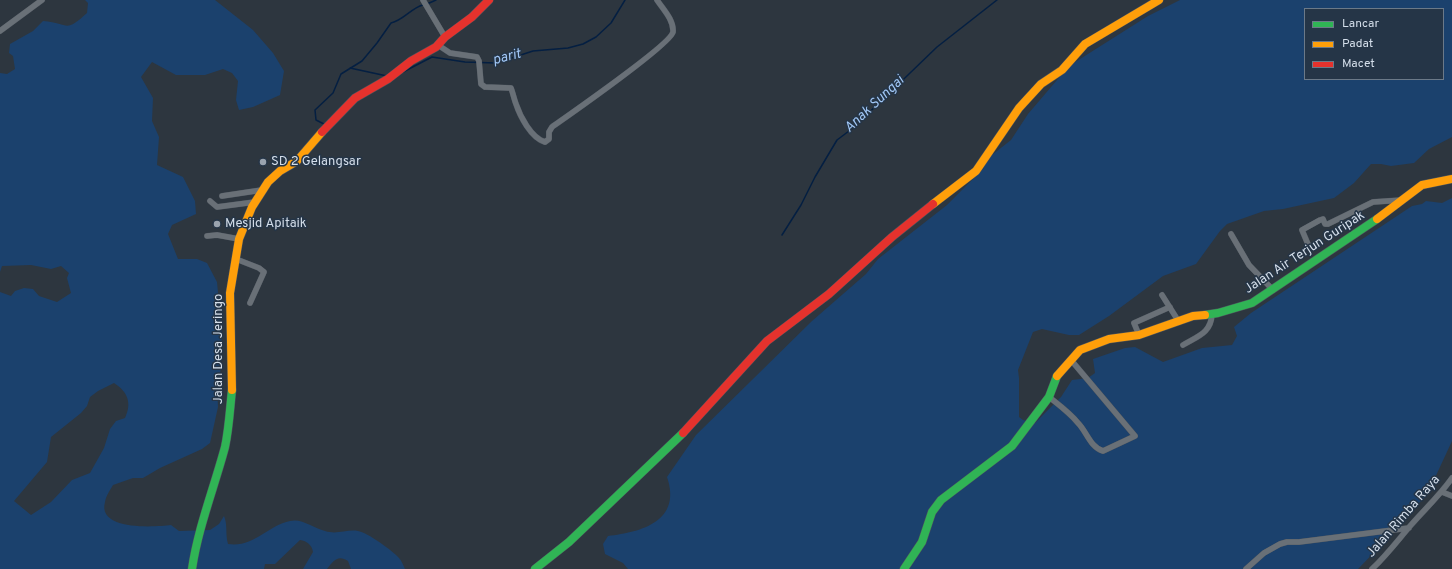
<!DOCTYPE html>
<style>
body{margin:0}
#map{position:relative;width:1452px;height:569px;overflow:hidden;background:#2d363f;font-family:Overpass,sans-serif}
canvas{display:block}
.legend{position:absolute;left:1304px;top:8px;width:140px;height:72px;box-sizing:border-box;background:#253547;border:1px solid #6b7988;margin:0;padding:5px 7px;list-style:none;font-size:12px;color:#d4deea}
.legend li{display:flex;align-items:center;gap:8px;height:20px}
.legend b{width:20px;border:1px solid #6b7988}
</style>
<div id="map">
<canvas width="1452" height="569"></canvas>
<ul class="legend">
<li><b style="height:5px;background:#30b455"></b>Lancar</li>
<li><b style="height:5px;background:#ff9f0a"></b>Padat</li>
<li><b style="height:5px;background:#e5322d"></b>Macet</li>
</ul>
</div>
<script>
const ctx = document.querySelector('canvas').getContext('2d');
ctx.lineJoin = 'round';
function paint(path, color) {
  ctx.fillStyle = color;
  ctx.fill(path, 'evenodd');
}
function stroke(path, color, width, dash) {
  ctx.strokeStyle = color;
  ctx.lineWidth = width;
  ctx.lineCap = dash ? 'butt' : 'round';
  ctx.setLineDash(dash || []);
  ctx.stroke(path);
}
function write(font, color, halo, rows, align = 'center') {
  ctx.font = font + ' Overpass,sans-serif';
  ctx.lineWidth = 3;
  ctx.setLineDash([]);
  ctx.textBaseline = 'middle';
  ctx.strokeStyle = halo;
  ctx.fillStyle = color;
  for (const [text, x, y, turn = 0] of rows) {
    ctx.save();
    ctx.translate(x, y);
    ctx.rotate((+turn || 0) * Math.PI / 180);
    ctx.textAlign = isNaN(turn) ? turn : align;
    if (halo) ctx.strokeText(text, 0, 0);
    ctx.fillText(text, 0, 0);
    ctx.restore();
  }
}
paint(new Path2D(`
 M85,0h130l38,30 20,23 11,18 -4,24 -27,12 -14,3 -3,-10 2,-19 -6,-8 -9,-4 -18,6h-29l-24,-13 -11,15 12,21 -1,23 7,16 -2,28 26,12 12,24 1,13 -24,11 -4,9 10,25h19l10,4 10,19 5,52 -2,44 -3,9 1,20 -8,36 -8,6 -42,19 -17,10h-10l-20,7c-3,5 -7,11 -8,17 -8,29 50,25 66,23l8,6 31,-1 9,-6 5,-8c4,10 1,17 4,28 25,4 39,-18 62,-23 12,-3 23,7 35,10 12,4 22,-2 33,0 9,1 35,20 41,27 3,3 4,7 6,11h-54l-3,-8c-10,-7 -15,0 -21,8h-24l10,-17c-1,-7 -6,-11 -13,-12l-25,24h-10l-1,5h-264v-277l11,4 4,-5 9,-3 9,1 6,7 18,6 14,-9 -4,-15 2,-5 -8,-7 -10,3 -20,-4 -29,1 -2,6v-199l7,1 8,-5 -2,-13 -4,-3 1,-9 23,-13 10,-10c27,2 21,13 44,-8l1,-10zM114,383c14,9 18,20 11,35l-9,3 -6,8 -6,19 -14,25 -18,7 -21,22 -20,13 -17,-14 33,-39 4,-25 30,-24 6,-7 3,-9 8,-6z
 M1180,0h272v137l-23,12 -15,14 -23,3 -10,-2h-10l-17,19 -20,15 -51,11 -19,2 -37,13 -7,7 -24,33 -33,12 -54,40 -30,19h-10l-27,-6 -9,3 -15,38 1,8v39l4,3 12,3 26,-26 11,-17 16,-2 7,-5 -2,-14 32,-11 10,-1 28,15 39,-14 30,-3 5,-9 -3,-9 17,-14 161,-107 10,-2 4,-3 16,2 10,-5v243l-25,54 -11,11 -22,16 -7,8 -5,14 -22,23 -2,2h-730l-5,-6 -18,-9 -2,-10 5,-8c34,-4 74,-15 59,-59l29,-42 116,-114 54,-47 12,-15 69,-54 37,-37 -1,-6 28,-22 17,-26 41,-48 79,-50zM1305,9h138v70h-138z`), '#1b416d');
stroke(new Path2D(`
 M427,4l9,-4
 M350,68l37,8
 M403,72l29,-15 33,5 31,1 37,-12 35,-3 15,-4 13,-7 15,-14 14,-23
 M326,125l-10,-5 -1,-10 18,-17 8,-19 21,-13 15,-18 14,-20c13,-3 20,-15 32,-18
 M782,235l19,-30 14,-28 22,-37 16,-12 84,-81 60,-47`), '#041f42', 1.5);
const street = new Path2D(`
 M423,0l22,37
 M0,31l42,-31
 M438,45l12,8 27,4 2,4 2,23 4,3 26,1c2,5 3,11 5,16 4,12 15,34 29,38l4,-3v-7l3,-5c17,-12 119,-83 121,-95 1,-12 -10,-23 -16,-32
 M222,196l40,-6
 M210,201l7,6 38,-5
 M1231,234l18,31 24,25
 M207,236l10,-1 22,4
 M1310,249l-8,-19 18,-10 3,-1 2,5h3l45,-22 30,-2
 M236,259l23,9 5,4 -14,31
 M1162,295l17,27
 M1139,335l-5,-12 36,-16
 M1183,345c15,-9 28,-12 29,-31
 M1049,397c10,8 21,16 29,26 9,9 12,24 25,28l32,-15 -64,-76
 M1442,492l10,4
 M1246,569l18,-16 16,-9 7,-2h12l110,-14
 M1372,569c15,-14 26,-29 39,-44 14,-16 29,-30 41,-47`);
const fast = new Path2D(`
 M1205,315l13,-2 34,-10 125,-84
 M192,569c6,-41 22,-81 33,-122 4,-18 5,-39 7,-57
 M535,569l34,-27 114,-109
 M904,569l18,-27 10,-30 9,-12 71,-54 37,-49 8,-21`);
const slow = new Path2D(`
 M933,204l43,-33 43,-63 22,-24 21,-14 23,-26 74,-44
 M1377,219l45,-34 30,-6
 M1057,376l23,-26 29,-11 30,-4 54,-19 12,-1
 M232,390l-2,-97 9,-54 13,-32 16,-25 12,-11 17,-10 25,-29`);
const jam = new Path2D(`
 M322,132l33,-34 33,-19 23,-18 25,-14 9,-10 27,-20 17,-17
 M683,433l84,-92 62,-47 63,-57 41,-33`);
stroke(street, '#4c545d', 6);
stroke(fast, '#4c545d', 9);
stroke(slow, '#4c545d', 9);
stroke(jam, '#4c545d', 9);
stroke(street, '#697077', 5.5);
stroke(fast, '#30b455', 8);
stroke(slow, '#ff9f0a', 8);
stroke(jam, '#e5322d', 8);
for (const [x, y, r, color] of [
 [263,162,4,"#9aa3ae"],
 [217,224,4,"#9aa3ae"]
]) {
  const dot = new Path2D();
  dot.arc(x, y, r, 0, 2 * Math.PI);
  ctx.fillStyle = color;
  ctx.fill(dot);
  stroke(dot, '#253547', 1.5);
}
write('13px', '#d4deea', '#253547', [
 ["SD 2 Gelangsar",271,162],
 ["Mesjid Apitaik",225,224]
], 'left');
write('13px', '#d4deea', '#253547', [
 ["Jalan Air Terjun Guripak",1305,253,-33],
 ["Jalan Desa Jeringo",219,349,-90],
 ["Jalan Rimba Raya",1404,517,-49]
]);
write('italic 14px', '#a1c7f6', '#253547', [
 ["parit",507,58,-14],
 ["Anak Sungai",875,105,-43]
]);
</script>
